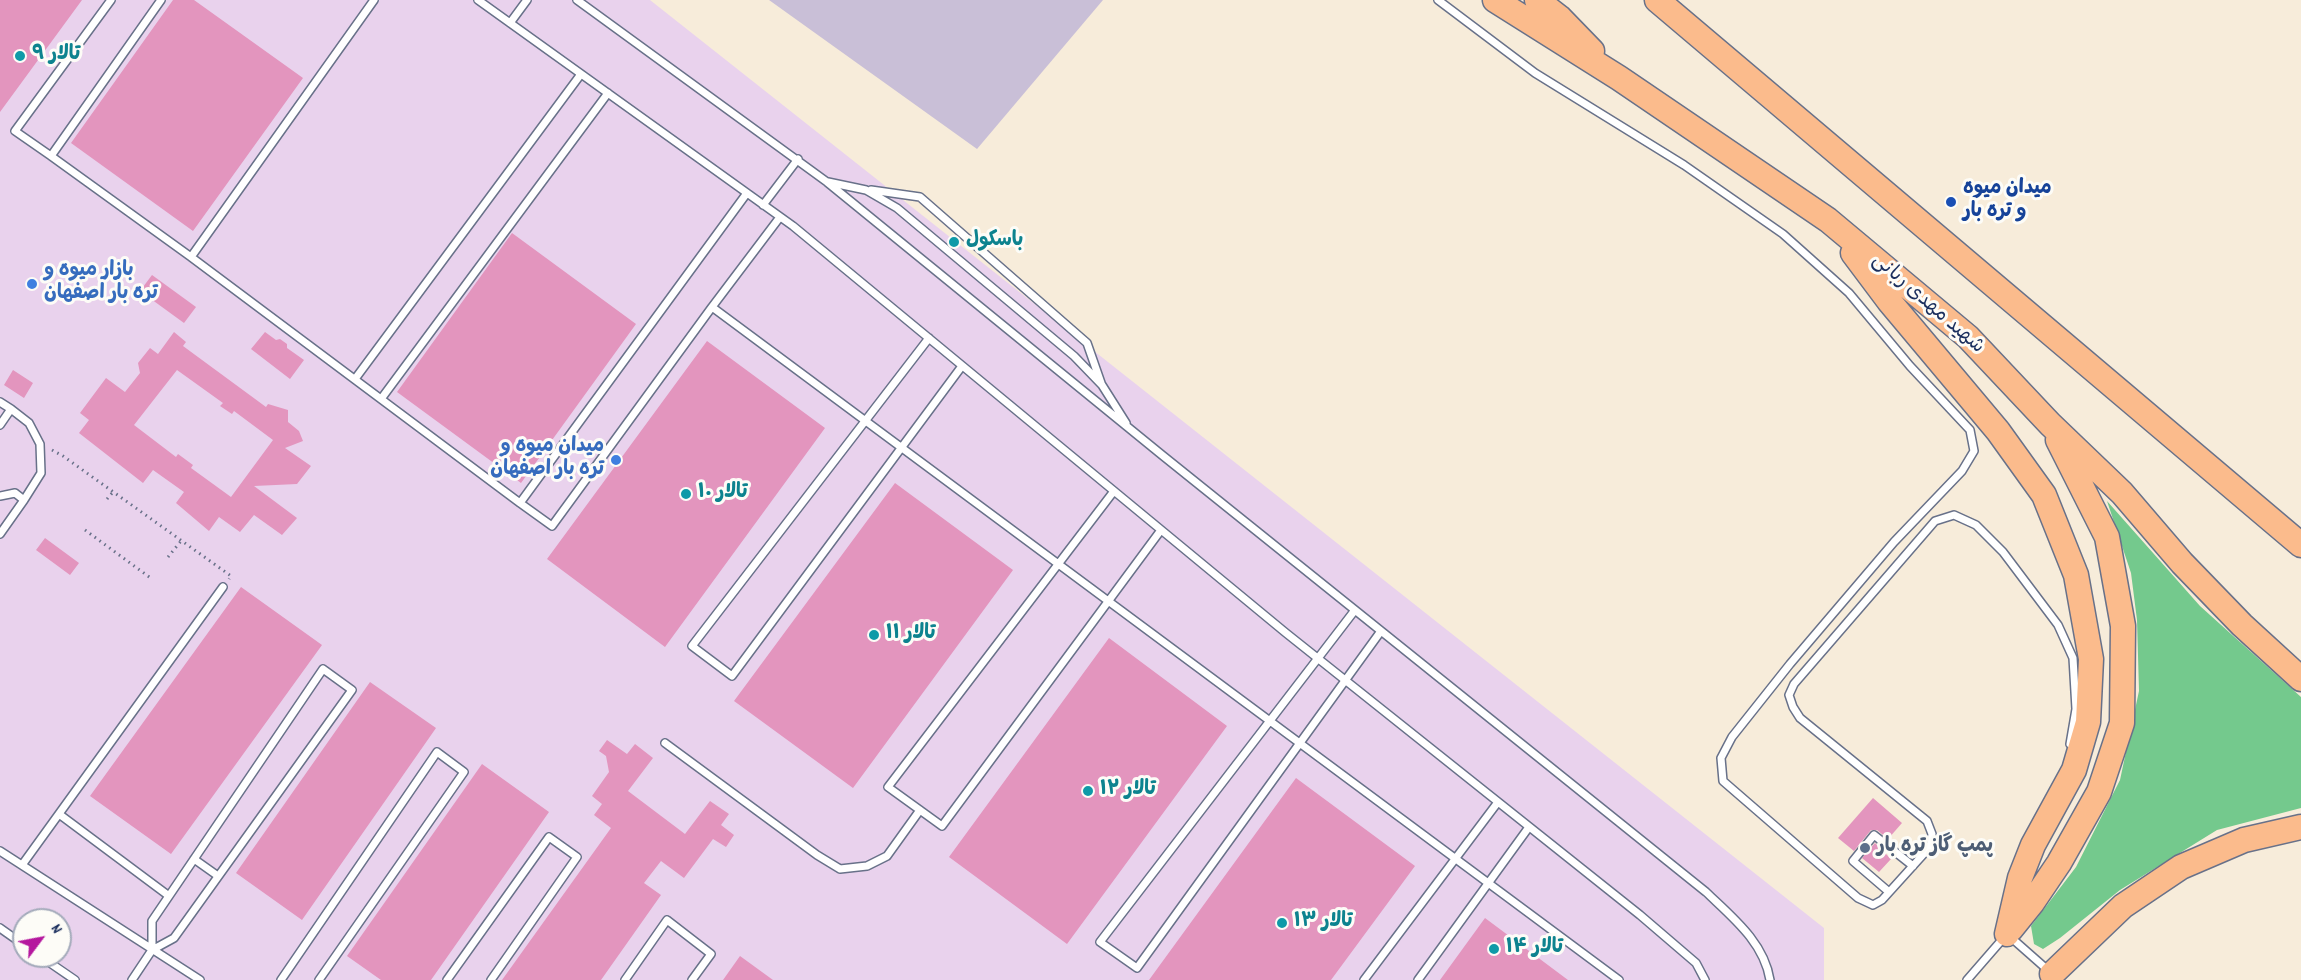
<!DOCTYPE html>
<meta charset="utf-8">
<style>
body{margin:0}
#map{position:relative;width:2301px;height:980px;overflow:hidden;background:#f7ecda;font-family:Dekko,sans-serif}
canvas{display:block}
.north{position:absolute;left:12px;top:908px;width:60px;height:60px;box-sizing:border-box;background:#fdfcf7;border:2px solid #a3aaba;border-radius:50%;rotate:58deg;font-size:16px;font-weight:700;line-height:24px;text-align:center;color:#1b2f5e}
.north::after{content:'';display:block;margin:auto;width:21px;height:27px;background:#b5179e;clip-path:polygon(50% 0,100% 100%,50% 72%,0 100%)}
</style>
<div id="map">
<canvas width="2301" height="980"></canvas>
<div class="north">N</div>
</div>
<script>
const ctx = document.querySelector('canvas').getContext('2d');
ctx.lineJoin = 'round';
function paint(path, color) {
  ctx.fillStyle = color;
  ctx.fill(path, 'evenodd');
}
function stroke(path, color, width, dash) {
  ctx.strokeStyle = color;
  ctx.lineWidth = width;
  ctx.lineCap = dash ? 'butt' : 'round';
  ctx.setLineDash(dash || []);
  ctx.stroke(path);
}
function write(font, color, halo, rows, align = 'center') {
  ctx.font = font + ' Dekko,"Playpen Sans Arabic",sans-serif';
  ctx.lineWidth = 6;
  ctx.setLineDash([]);
  ctx.textBaseline = 'middle';
  ctx.strokeStyle = halo;
  ctx.fillStyle = color;
  for (const [text, x, y, turn = 0] of rows) {
    ctx.save();
    ctx.translate(x, y);
    ctx.rotate((+turn || 0) * Math.PI / 180);
    ctx.textAlign = isNaN(turn) ? turn : align;
    if (halo) ctx.strokeText(text, 0, 0);
    ctx.fillText(text, 0, 0);
    ctx.restore();
  }
}
paint(new Path2D(`
 M0,0h650l1174,928v52h-1824zM24,920h36v36h-36z`), '#e9d2ed');
paint(new Path2D(`
 M769,0h334l-126,149z`), '#c9bfd7');
paint(new Path2D(`
 M2107,501l93,105 101,91v111l-84,22 -97,60 -60,48 -17,11 -9,-5 -3,-18 45,-59 44,-87 19,-89 -2,-71 -6,-47z`), '#74c98d');
paint(new Path2D(`
 M0,0h82l-82,112z
 M173,0h21l109,78 -110,153 -122,-88z
 M512,233l124,91 -115,159 -124,-91z
 M152,275l44,32 -12,16 -44,-32z
 M174,332l12,10 -3,4 83,61 2,-3 20,6v12l11,9 4,10 -18,7 26,18 -14,18 -43,2 43,32 -15,17 -28,-20 -14,17 -21,-15 -10,14 -33,-28 8,-11 -31,-22 -10,13 -64,-50 10,-13 -9,-7 26,-35 19,14 15,-19 -2,-10 12,-15 8,6zM177,370l46,33 -3,3 12,8 2,-3 39,29 -42,57 -40,-29 2,-3 -15,-11 -2,3 -42,-32z
 M265,332l11,8 4,-1 7,5v4l17,12 -14,19 -39,-30z
 M707,341l118,87 -160,219 -118,-88z
 M13,370l20,13 -9,15 -20,-13z
 M895,483l118,87 -160,218 -119,-87z
 M45,538l34,25 -9,12 -34,-25z
 M241,587l81,58 -151,209 -81,-58z
 M1109,638l118,88 -160,218 -118,-87z
 M370,682l66,46 -134,192 -66,-47z
 M607,740l20,14 8,-10 18,14 -25,33 57,43 25,-33 19,13 -8,11 13,10 -8,12 -13,-8 -29,39 -23,-17 -17,22 17,12 -60,85h-99l109,-152 -17,-13 8,-11 -10,-8 17,-24 -3,-16 -7,-5z
 M482,764l67,48 -118,168h-50l-34,-24z
 M1296,778l119,88 -84,114h-182z
 M1873,798l29,25 -14,16 -11,-9h-6l-17,21 -16,-13z
 M1875,843l16,16 -12,13 -17,-14z
 M1485,918l83,62h-128z
 M740,956l33,24h-50z`), '#e395be');
const lane = new Path2D(`
 M111,0l-96,131 36,25 110,-156
 M374,0l-183,257 329,246
 M478,0l315,226 493,407 354,282 56,48 9,17
 M577,0l250,182 335,273 544,437c26,25 58,50 64,88
 M1438,0l97,73 149,92 99,69 66,59 61,73 60,64 4,21 -12,20 -68,71 -104,122 -58,73 -11,21 2,23 135,117 15,7 9,-5 48,-53 2,-13 -5,-13 -127,-103 -7,-11 -4,-12 5,-11 141,-163 19,-6 22,10 27,27 55,73 15,33 3,51 -6,35
 M510,23l17,-23
 M51,156l140,101
 M828,182l38,8 31,18 177,148 28,29 24,38
 M871,190l49,7 167,146 14,40
 M747,193l-227,310 32,23 160,-219 907,673
 M763,205l35,-46
 M712,307l68,-90
 M929,338l-237,308 40,30 230,-310
 M355,379l226,-305
 M381,399l227,-306
 M0,402l11,7 -11,16
 M11,409l18,14 11,21 1,29 -17,27
 M1114,491l-226,296 54,39 219,-296
 M0,496l15,-3 9,7 -24,34
 M1355,610l-255,332 37,26 244,-337
 M665,743l152,112 23,14 27,-3 20,-10 33,-46
 M59,814l110,82
 M0,851l200,129
 M194,859l24,17
 M22,865l201,-278
 M1889,892l-36,-31 21,-26 39,31
 M0,928l24,17
 M40,956l35,24
 M132,980l20,-30 22,-12 178,-248 -29,-21 -171,252v29
 M281,980l156,-228 27,20 -145,208
 M447,980l102,-143 28,20 -86,123
 M625,980l42,-60 44,34 -19,26
 M1364,980l134,-178
 M1418,980l111,-153
 M1967,980l40,-46 43,38`);
const highway = new Path2D(`
 M1495,0l124,78 209,142 140,117 82,87 72,69 60,70 60,62 59,54
 M1537,0l23,18 32,33
 M1657,0l644,545
 M1853,253l36,48 109,130 46,64 32,80 15,84 -3,63 -14,48 -41,75 -13,33 -13,56
 M2011,929l21,-26 27,-40 40,-71 23,-69 1,-97 -16,-89 -49,-97
 M2052,974l71,-68 58,-39 63,-27 57,-13`);
stroke(lane, '#687189', 10);
stroke(highway, '#687189', 27);
stroke(new Path2D(`
 M52,450l11,6 168,120 -2,3
 M107,499l6,-7
 M85,530l67,49
 M168,557l13,-16`), '#687189', 3, [1.5, 4.5]);
stroke(lane, '#fff', 7);
stroke(highway, '#fbbb8c', 24);
for (const [x, y, r, color] of [
 [20,56,6,"#0f9aa8"],
 [1951,202,6,"#1a4fb4"],
 [954,242,6,"#0f9aa8"],
 [32,284,6,"#3f7fe0"],
 [616,460,6,"#3f7fe0"],
 [686,494,6,"#0f9aa8"],
 [874,635,6,"#0f9aa8"],
 [1088,791,6,"#0f9aa8"],
 [1865,848,6,"#5c6f8a"],
 [1282,923,6,"#0f9aa8"],
 [1494,949,6,"#0f9aa8"]
]) {
  const dot = new Path2D();
  dot.arc(x, y, r, 0, 2 * Math.PI);
  ctx.fillStyle = color;
  ctx.fill(dot);
  stroke(dot, '#fdfcf7', 2);
}
write('bold 20px', '#0d838f', '#fdfcf7', [
 ["تالار ۹",32,56],
 ["باسكول",966,242],
 ["تالار ۱۰",698,494],
 ["تالار ۱۱",886,635],
 ["تالار ۱۲",1100,791],
 ["تالار ۱۳",1294,923],
 ["تالار ۱۴",1506,949]
], 'left');
write('bold 20px', '#164399', '#fdfcf7', [
 ["میدان میوه",1963,190],
 ["و تره بار",1963,213]
], 'left');
write('bold 20px', '#366cbe', '#fdfcf7', [
 ["بازار میوه و",44,272],
 ["تره بار اصفهان",44,295],
 ["میدان میوه و",604,448,"right"],
 ["تره بار اصفهان",604,471,"right"]
], 'left');
write('20px', '#1b2f5e', '#fdfcf7', [
 ["شهید مهدی ربانی",1927,305,41]
]);
write('bold 20px', '#4e5e75', '#fdfcf7', [
 ["پمپ گاز تره بار",1877,848]
], 'left');
</script>
